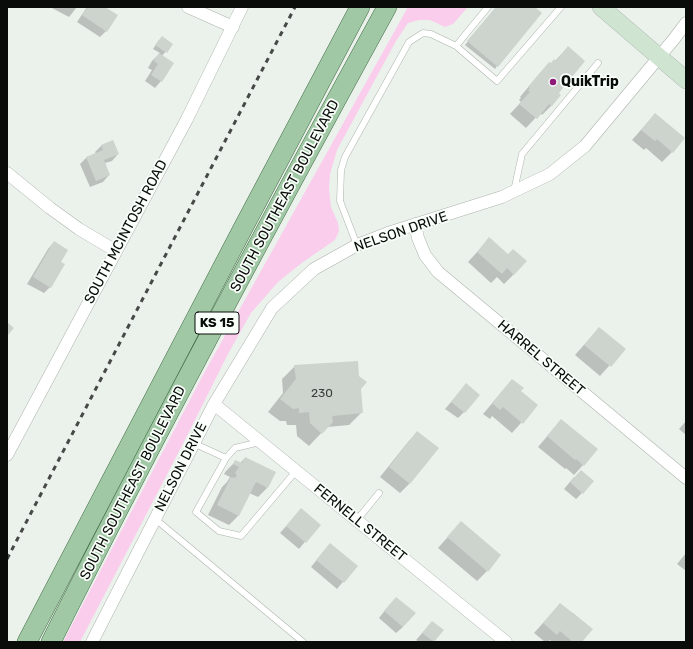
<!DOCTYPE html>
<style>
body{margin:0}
#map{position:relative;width:693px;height:649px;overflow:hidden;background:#ebf1eb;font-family:Rubik,sans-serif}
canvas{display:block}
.frame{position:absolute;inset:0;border:8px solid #0a0c0a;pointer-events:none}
</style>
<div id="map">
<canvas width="693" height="649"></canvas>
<div class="frame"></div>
</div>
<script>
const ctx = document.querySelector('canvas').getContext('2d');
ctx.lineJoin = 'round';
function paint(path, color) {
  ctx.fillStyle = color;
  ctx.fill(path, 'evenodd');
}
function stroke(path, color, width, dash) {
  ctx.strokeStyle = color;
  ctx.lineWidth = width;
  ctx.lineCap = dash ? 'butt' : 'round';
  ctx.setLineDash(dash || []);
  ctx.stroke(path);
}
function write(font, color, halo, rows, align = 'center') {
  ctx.font = font + ' Rubik,sans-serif';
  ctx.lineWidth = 3.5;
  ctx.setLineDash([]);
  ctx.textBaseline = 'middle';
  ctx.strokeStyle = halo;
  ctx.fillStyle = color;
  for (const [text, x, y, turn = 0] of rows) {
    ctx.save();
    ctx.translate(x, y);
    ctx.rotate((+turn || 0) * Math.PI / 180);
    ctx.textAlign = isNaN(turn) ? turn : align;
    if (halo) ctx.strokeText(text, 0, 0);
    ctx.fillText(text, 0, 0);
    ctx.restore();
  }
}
paint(new Path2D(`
 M408,7h60l-15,17 -8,3 -15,-7h-11l-11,3 -12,18 -59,109 -7,24 -1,15 2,18 7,16 1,8 -4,9 -32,22 -25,20 -27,31 -22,39 -40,80 -109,210h-17l140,-267z`), '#facded');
paint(new Path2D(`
 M50,7h27l-8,10z
 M87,7h16l3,24 -6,6 -23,-15z
 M496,7h37l-38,62 -30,-24z
 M159,40l13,4 -10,12 -1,25 -6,7 -10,-7 7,-11 -4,-2 4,-7 8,-8 -7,-4z
 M568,47l-11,46 -5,12 -10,10 -2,-2 -14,15 -16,-14 11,-12 -2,-2 2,-2 -1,-1 20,-24 10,-10v1l5,-3z
 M655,114l17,38 -10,10 -16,-14 -2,2 -12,-10z
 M113,141l5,13 -6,7 -7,2 4,12 -6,7 -13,5 -10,-23 7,-7 9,-3 -1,-2 6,-6z
 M489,239l19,16 6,19 -10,10 -7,-7 -6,6 -23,-21z
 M54,242l-4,45 -6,6 -17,-9 21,-35z
 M599,328l25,21 -24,27 -25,-21z
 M295,366l65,23 2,23 -13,13 -22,2 -18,19 -12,-10 -1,-11h-9l-1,-4h-6l-12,-9 15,-19 -1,-14z
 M512,380l8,12 17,13 -25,28 -20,-17 -2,3 -7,-5z
 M466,385l-2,27 -6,6 -13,-9z
 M561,420l22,45 -9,10 -8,-7 -1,1 -27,-22z
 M686,421v14l-7,-6z
 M417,432l-7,51 -10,10 -20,-16 28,-35z
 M245,458l22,30 -9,9 -9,-4 -11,23 -9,9 -21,-10 14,-28 5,-5 3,-5 -6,-3 2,-3 10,-10 4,2z
 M574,477l8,16 -6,6 -12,-10z
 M295,516l24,9 -20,24 -19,-16z
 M461,522l26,49 -10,10 -39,-33z
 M324,551l32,15 -19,23 -26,-22z
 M686,553v18l-9,-7z
 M390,604l13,23 -7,6 -17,-15z
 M573,613l19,16 -11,13h-29l-2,-2 -2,2h-3l-11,-9 17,-19z
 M432,622l10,8 -9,12h-14l-3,-2z`), '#0003');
paint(new Path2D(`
 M88,7h17l13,8 -11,17 -25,-17z
 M496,7h39l7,6 -44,54 -31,-26z
 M162,36l11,8 -6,9 -12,-8z
 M568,46l17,15 -26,32 2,2 -9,11 -3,-2 -12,15 -18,-15 11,-12 -2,-2 2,-2 -2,-1 21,-25 2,1 3,-4 2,2z
 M159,53l15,10 -12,19 -11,-7 7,-11 -4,-3z
 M655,113l30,25 -12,15 -16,-14 -2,2 -14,-11z
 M113,140l6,14 -15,6 6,15 -14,6 -10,-24 17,-7 -2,-5z
 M489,237l19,17 5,-5 14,12 -13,14 -7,-7 -5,6 -25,-22z
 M54,241l14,9 -7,12 4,2 -14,24 -18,-11z
 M7,322l7,6 -7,8z
 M599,327l27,22 -15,18 -27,-22z
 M358,361l1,15 8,6 -6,7 2,24 -31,3 1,6 -11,12 -12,-11 -1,-11 -10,1v-5l-6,1 -13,-10 16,-20 -2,-14z
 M512,379l12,9 -3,3 17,14 -15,19 -20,-17 -3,3 -8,-7z
 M466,383l14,12 -15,18 -14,-11z
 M561,419l37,30 -14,17 -8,-7 -1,1 -28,-24z
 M417,431l22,17 -29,36 -21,-17z
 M245,457l31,15 -8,16 -12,-6 -17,34 -22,-11 14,-28 4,1 2,-3 -2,-2 4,-6 -6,-3 2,-4 7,3z
 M581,470l13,11 -11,13 -13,-12z
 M301,508l20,17 -15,18 -20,-17z
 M461,521l40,34 -13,17 -41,-35z
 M330,543l28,23 -14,17 -28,-23z
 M396,597l20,16 -13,14 -19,-16z
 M560,603l33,26 -11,13h-9l-13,-11 -3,4 -14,-12z
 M432,621l12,9 -10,12 -12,-9z`), '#cdd3cd');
const service = new Path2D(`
 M488,7l-32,39 41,35 64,-74
 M514,191l8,-37 76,-91
 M357,245l-17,-44 1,-31 4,-13 64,-115 14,-9 8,1 25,12
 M260,442l-25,6 -9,10 -30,54 23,19 22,5 55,-65
 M193,443l33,15
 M154,518l149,124
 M357,520l22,-27`);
const minor = new Path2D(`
 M188,7l45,20
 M7,173l43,35 29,21 37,22
 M415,224l3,14 7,17 13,17 248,206
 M214,404l292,238
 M7,455l180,-336 55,-112
 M92,642l122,-238 58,-96 42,-39 43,-24 31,-12 114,-36 48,-23 35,-28 89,-107 12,-16`);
const secondary = new Path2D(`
 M601,7l85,73`);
const primary = new Path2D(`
 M27,642l215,-412 118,-223
 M51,642c107,-214 221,-425 336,-635`);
stroke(service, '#adb3ad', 7);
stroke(minor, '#adb3ad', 13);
stroke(secondary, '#adb3ad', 18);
stroke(primary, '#446f48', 20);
stroke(service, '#fff', 6);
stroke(minor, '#fff', 12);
stroke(secondary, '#d0e4d2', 17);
stroke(primary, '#a1c8a5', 19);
stroke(new Path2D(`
 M7,559l288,-552`), '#464946', 3, [5, 5]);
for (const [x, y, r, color] of [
 [553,82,4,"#8f1a7a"]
]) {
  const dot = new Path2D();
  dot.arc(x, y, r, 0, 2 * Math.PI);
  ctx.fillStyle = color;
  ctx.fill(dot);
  stroke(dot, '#f8fff9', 1.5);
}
write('12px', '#3b3e3b', null, [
 ["230",322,394]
]);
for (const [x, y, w] of [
 [217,323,44]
]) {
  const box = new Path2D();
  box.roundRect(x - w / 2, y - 11, w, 22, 3);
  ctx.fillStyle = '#f8fff9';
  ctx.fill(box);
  stroke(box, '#0a0c0a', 1);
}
write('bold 13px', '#0a0c0a', null, [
 ["KS 15",217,323]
]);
write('bold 14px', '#0a0c0a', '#f8fff9', [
 ["QuikTrip",561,82]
], 'left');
write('14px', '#0a0c0a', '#f8fff9', [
 ["SOUTH SOUTHEAST BOULEVARD",285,196,-62],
 ["SOUTH MCINTOSH ROAD",126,232,-62],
 ["NELSON DRIVE",401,232,-19],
 ["HARREL STREET",541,358,40],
 ["NELSON DRIVE",181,467,-63],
 ["SOUTH SOUTHEAST BOULEVARD",133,483,-63],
 ["FERNELL STREET",360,523,39]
]);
</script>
